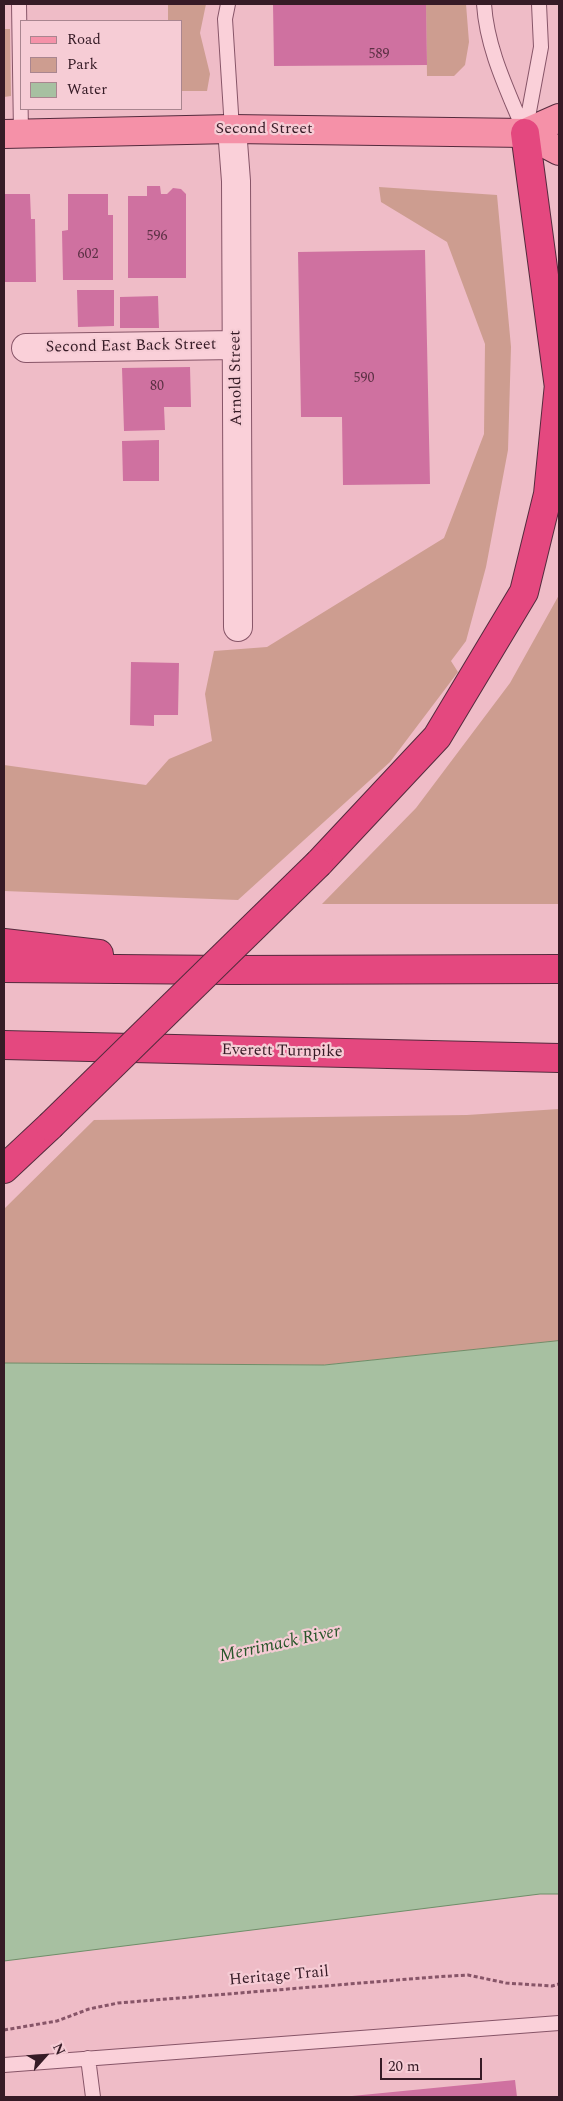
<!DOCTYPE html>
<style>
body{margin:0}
#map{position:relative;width:563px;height:2101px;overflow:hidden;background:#efbcc7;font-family:Spectral,serif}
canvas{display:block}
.frame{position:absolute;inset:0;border:5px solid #361b26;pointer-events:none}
.legend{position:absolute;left:20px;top:20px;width:162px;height:90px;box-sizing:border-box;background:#f6ccd5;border:1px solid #a9858f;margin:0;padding:6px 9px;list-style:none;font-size:15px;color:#361b26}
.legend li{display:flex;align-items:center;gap:10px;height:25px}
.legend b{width:25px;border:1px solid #a9858f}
.north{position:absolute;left:20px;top:2031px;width:50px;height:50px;-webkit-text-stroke:4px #f6ccd5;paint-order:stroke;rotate:64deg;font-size:14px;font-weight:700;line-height:20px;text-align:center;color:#361b26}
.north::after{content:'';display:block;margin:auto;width:18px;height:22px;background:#361b26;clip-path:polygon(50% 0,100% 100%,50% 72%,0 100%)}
.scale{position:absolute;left:380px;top:2058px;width:102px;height:22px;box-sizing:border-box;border:2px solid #361b26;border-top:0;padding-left:6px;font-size:15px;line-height:18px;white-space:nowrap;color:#361b26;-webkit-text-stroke:4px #f6ccd5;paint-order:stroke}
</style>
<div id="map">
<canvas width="563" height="2101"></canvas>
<div class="frame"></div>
<ul class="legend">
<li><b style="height:6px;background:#f591a8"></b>Road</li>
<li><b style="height:14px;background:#cd9d90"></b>Park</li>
<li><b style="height:14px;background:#a7c0a1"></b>Water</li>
</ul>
<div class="north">N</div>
<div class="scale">20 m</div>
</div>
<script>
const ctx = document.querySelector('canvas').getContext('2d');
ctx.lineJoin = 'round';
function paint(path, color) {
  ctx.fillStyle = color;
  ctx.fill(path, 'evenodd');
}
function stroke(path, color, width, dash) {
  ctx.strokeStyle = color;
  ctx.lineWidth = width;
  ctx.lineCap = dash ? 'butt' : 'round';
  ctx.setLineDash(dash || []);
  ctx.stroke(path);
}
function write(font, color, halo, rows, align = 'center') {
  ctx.font = font + ' Spectral,serif';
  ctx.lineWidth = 4.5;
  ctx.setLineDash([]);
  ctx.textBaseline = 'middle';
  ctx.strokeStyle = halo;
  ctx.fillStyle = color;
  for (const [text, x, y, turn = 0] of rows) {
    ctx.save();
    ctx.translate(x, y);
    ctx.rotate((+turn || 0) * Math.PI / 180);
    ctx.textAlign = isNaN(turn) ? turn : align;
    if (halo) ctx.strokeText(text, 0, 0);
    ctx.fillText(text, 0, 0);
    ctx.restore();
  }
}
paint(new Path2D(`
 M168,4h38l-6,29 10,41 -3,17h-26v-70h-13z
 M426,4h40l3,38 -4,23 -11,11h-27z
 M4,29h6l1,67 -7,1z
 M379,187l118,8 14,152 -3,103 -22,117 -20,74 -15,20 7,11 -68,90 -152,138 -234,-9v-126l142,20 23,-26 43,-18 -7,-47 9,-43 53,-4 177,-109 40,-104 1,-90 -38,-102 -66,-40z
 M559,595v309h-237l94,-96 94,-125z
 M559,1109v232l-235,24 -320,-2v-154l90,-89 373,-5z`), '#cd9d90');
const water = new Path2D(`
 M559,1341v553h-19l-536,67v-598l320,2z`);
paint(water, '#a7c0a1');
stroke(water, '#6e8e68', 1);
paint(new Path2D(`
 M273,4h153l1,61 -153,1z
 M147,186h13l1,8h6l6,-6 8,1 5,5v84h-58v-82h19z
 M4,194h26l1,25h4l1,63h-32z
 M68,194h40v21h5v65h-50l-1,-49 6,-1z
 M425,250l5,234 -87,1 -1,-68h-41l-3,-165z
 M77,290h37v36l-36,1z
 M158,296l1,32h-39v-31z
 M190,367l1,40h-27l1,23 -41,1 -2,-63z
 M159,440v41h-36l-1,-40z
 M131,662l48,1 -1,52h-24v11l-24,-1z
 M515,2080l2,17h-165v-1z`), '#cf71a0');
const service = new Path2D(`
 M19,4l2,129
 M228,4l-3,15 7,110
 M484,4c3,46 24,87 41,129
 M525,133l16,-86 -2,-43
 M88,2058l5,39
 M4,2065l555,-42`);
const minor = new Path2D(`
 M232,129l4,52 2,446
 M26,348l210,-3`);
const primary = new Path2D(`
 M525,133l34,18
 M4,134l228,-5 293,4 34,-15`);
const motorway = new Path2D(`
 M525,133l34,255
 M319,863l118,-126 87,-145 24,-98 11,-110
 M4,943l95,11
 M4,968l226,2 329,-1
 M4,1045l555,13
 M4,1169l46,-43`);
stroke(service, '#875568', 16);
stroke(minor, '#875568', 30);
stroke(primary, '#542a3d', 30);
stroke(motorway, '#542a3d', 30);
stroke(new Path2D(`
 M4,2030l53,-9 32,-12 29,-6 316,-26 34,-2 38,8 46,3 7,-2`), '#875568', 3, [4, 2.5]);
stroke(service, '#fad0d9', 14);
stroke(minor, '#fad0d9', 28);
stroke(primary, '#f591a8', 28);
stroke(motorway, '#e4487f', 28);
const motorwayBridge = new Path2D(`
 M50,1126l269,-263`);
stroke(motorwayBridge, '#542a3d', 30, []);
stroke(motorwayBridge, '#e4487f', 28);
write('14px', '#5c3044', null, [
 ["589",379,55],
 ["596",157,237],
 ["602",88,255],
 ["590",364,379],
 ["80",157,387]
]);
write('16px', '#361b26', '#f6ccd5', [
 ["Second Street",264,130],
 ["Second East Back Street",131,347,-1],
 ["Arnold Street",237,378,-91],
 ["Everett Turnpike",282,1052,1],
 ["Heritage Trail",279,1977,-5]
]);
write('italic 18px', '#29562a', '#f6ccd5', [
 ["Merrimack River",280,1645,-12]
]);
</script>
